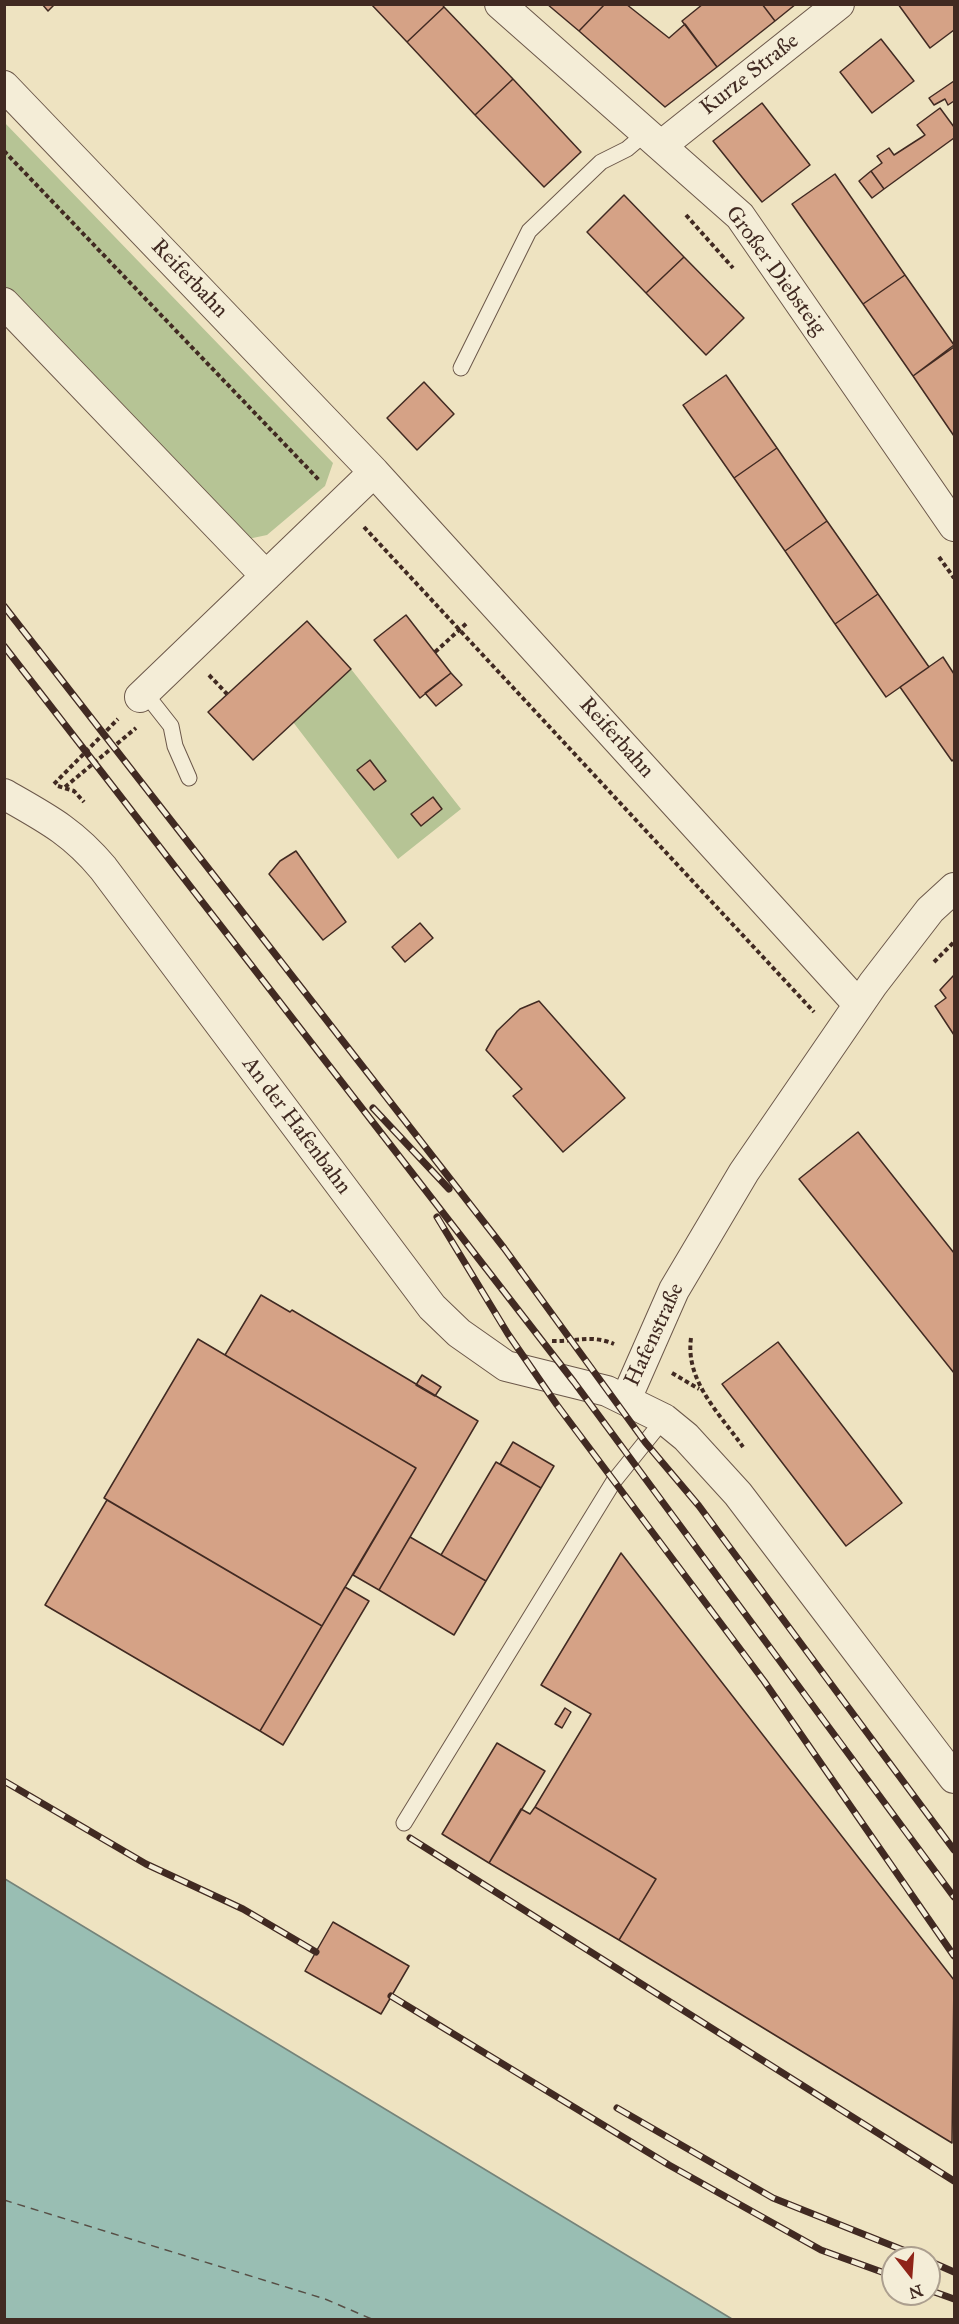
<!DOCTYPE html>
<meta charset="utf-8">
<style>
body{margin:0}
#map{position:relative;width:959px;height:2324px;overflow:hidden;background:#eee3c1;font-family:"IM FELL Great Primer",serif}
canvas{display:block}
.frame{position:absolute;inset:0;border:6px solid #412a22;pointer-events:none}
.north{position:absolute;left:881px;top:2246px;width:60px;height:60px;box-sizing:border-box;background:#f4edd7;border:2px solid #ac9f8f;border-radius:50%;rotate:163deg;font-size:16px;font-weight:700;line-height:24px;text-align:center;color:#412a22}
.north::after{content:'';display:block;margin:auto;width:21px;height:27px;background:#8f2418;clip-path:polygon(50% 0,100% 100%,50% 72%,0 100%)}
</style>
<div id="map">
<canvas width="959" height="2324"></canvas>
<div class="frame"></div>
<div class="north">N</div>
</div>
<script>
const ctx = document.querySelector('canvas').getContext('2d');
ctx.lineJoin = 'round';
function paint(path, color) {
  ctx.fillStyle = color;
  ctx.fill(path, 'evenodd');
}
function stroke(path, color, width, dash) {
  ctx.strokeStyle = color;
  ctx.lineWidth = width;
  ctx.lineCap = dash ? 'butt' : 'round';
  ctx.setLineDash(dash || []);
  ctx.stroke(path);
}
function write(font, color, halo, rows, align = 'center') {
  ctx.font = font + ' "IM FELL Great Primer",serif';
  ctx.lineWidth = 6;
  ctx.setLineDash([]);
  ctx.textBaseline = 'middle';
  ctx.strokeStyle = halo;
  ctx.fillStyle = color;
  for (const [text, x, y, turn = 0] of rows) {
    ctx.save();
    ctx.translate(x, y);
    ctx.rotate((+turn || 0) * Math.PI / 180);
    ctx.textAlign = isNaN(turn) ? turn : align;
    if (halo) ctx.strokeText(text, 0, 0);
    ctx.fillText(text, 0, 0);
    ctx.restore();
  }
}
paint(new Path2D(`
 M4,122l329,341 -8,23 -58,49 -19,4 -243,-245z
 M351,669l110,140 -63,50 -105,-137z`), '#b6c495');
const water = new Path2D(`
 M5,1879l727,440h-727z`);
paint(water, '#99beb3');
stroke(water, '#768379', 1.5);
stroke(new Path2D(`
 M4,2200l321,99 49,21`), '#574f46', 1.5, [8, 6]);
const building = new Path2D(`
 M42,4h13l-7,7z
 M371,4h71l2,3 -37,35z
 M547,4h58l-26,27z
 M605,4h21l43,34 16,-14 32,43 -52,40 -86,-76z
 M703,4h59l13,17 -58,46 -35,-46z
 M762,4h34l-21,17z
 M898,4h56v26l-24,18z
 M444,7l69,72 -38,36 -68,-73z
 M881,39l33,42 -42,32 -32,-41z
 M513,79l68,73 -37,35 -69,-72z
 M954,81v20l-6,4 -3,-6 -11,6 -5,-7z
 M762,103l48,62 -48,37 -49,-61z
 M940,108l14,19v11l-70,51 -13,-18 11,-8 -5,-7 12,-8 5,7 28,-18 3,-2 -8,-10z
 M871,171l13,18 -12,9 -13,-17z
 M835,174l70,101 -42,29 -71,-100z
 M624,195l60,62 -38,36 -59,-61z
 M684,257l60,61 -38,37 -60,-62z
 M905,275l49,70 -41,31 -50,-72z
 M954,347v89l-41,-60z
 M726,375l51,73 -43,30 -51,-73z
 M424,382l30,32 -37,36 -30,-32z
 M777,448l50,73 -42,30 -51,-73z
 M827,521l51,73 -43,30 -50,-73z
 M878,594l51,73 -43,30 -51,-73z
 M406,615l45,58 -31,25 -46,-58z
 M307,621l44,48 -98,91 -45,-48z
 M943,657l11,17v85l-2,2 -52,-74z
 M451,673l11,12 -26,21 -11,-13z
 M370,760l16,21 -12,9 -17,-20z
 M433,797l9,12 -21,17 -10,-12z
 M296,851l50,71 -23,18 -54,-66 11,-13z
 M420,923l13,15 -28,24 -13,-15z
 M954,975v60l-19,-29 11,-8 -6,-8z
 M539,1001l86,97 -62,54 -50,-56 9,-7 -36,-39 11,-19 23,-22z
 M858,1132l96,121v120l-155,-194z
 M261,1295l29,17 2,-2 186,111 -99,169 -26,-15 63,-107 -191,-113z
 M198,1339l218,129 -94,158 -218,-128z
 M778,1342l124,161 -56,43 -124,-162z
 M422,1375l19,12 -6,9 -19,-11z
 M513,1442l41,24 -13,22 -41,-24z
 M496,1462l45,26 -55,93 -45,-26z
 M107,1500l215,126 -62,105 -215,-126z
 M410,1537l76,44 -32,54 -75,-45z
 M621,1553l333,427 -2,163 -333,-203 37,-61 -121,-72 56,-93 -50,-29z
 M345,1587l24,14 -86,144 -23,-14z
 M565,1708l6,4 -9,16 -7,-4z
 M497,1743l48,28 -56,92 -47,-29z
 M535,1807l121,72 -37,61 -130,-77 32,-54 9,5z
 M333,1922l76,44 -28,48 -76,-43z`);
paint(building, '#d5a286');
stroke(building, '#412a22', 1.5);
const service = new Path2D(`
 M461,368l68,-137 72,-69 26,-13 20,-17
 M145,693l26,33 4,20 14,32
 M404,1823l210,-342 50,-62`);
const minor = new Path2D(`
 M500,4l240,212 214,310
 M4,86l370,386 484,532
 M662,145l177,-141
 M4,303l262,273
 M140,697l234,-225
 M4,794c42,24 68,37 99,74l329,439 27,26 47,33 101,25 57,28 22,18 52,57 216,284
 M626,1399l48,-109 70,-118 129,-188 57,-74 24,-22`);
stroke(service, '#6c584a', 17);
stroke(minor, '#6c584a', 32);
stroke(new Path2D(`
 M4,151l315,329
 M686,215l47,53
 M364,527l450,485
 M939,557l15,21
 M435,652l33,-30
 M209,675l18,19
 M54,784l64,-65
 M58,786l16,5 10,11
 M65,787l71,-59
 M934,962l20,-20
 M691,1338c-6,43 29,76 52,109
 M552,1341c24,1 38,-7 62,3
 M672,1373l27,16`), '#412a22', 4, [4.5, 3]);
stroke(service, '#f4edd7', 15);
stroke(minor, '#f4edd7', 30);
const rail = new Path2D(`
 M4,606l500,642 141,194 54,64 255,344
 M4,646l570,736 380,515
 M373,1108l76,81
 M437,1217l71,117 49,71 207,276 190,275
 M4,1781l142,83 97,45 73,43
 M410,1838l544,343
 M391,1996l278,169 152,85 72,26
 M617,2108l156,90 150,60
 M929,2261l25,11
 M929,2290l25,9`);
stroke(rail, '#412a22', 7);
stroke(rail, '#f4edd7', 4.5, [14]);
write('22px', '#412a22', '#f4edd7', [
 ["Kurze Straße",750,75,-38],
 ["Großer Diebsteig",775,271,54],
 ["Reiferbahn",189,279,46],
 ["Reiferbahn",616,738,48],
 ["An der Hafenbahn",296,1126,53],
 ["Hafenstraße",655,1335,-65]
]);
</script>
